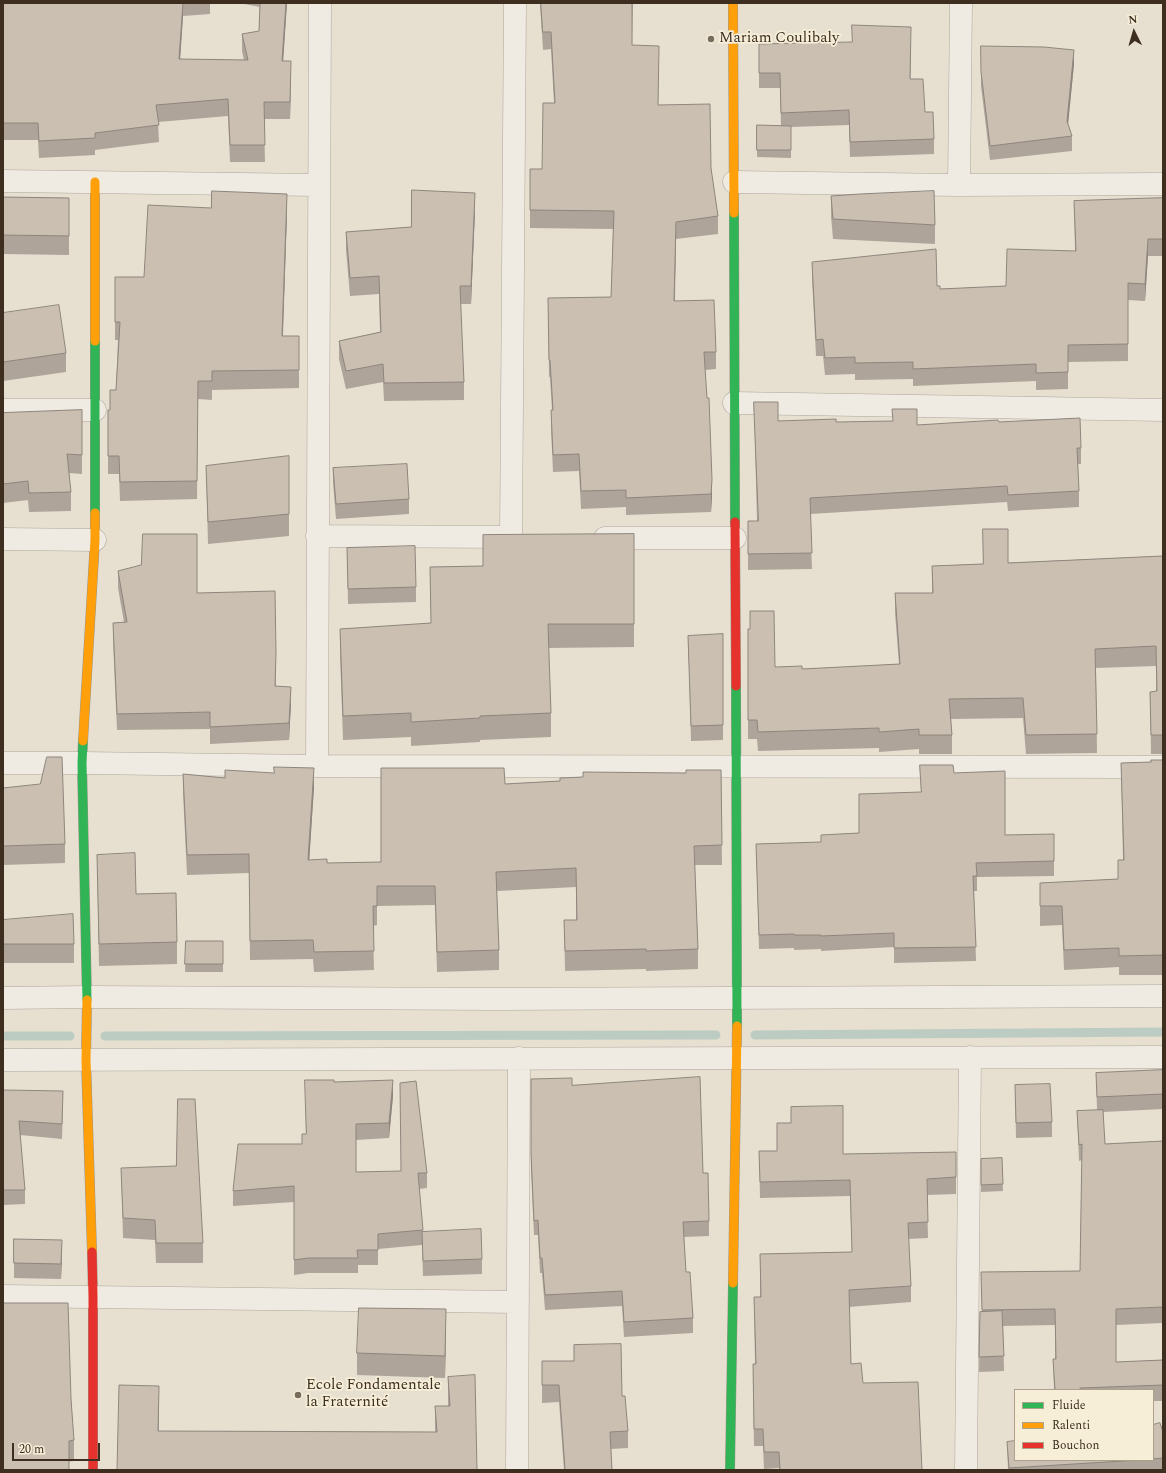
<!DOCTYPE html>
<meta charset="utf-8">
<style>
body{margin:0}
#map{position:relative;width:1166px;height:1473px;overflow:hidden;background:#e7e0d1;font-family:Spectral,serif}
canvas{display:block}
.frame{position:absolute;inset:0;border:4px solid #3d2e20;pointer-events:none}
.legend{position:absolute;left:1014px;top:1389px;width:140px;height:72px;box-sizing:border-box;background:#f7eed8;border:1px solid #ada18e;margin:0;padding:5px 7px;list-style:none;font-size:12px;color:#3d2e20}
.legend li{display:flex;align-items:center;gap:8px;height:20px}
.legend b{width:20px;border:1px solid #ada18e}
.north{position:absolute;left:1114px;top:12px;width:40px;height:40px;-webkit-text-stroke:3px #f7eed8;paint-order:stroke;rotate:355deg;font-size:11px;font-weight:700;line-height:16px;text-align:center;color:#3d2e20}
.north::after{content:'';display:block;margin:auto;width:14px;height:18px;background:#3d2e20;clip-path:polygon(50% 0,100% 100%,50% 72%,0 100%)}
.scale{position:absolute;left:12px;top:1443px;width:88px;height:18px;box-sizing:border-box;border:2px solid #3d2e20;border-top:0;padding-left:5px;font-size:12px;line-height:14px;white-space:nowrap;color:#3d2e20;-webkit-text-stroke:3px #f7eed8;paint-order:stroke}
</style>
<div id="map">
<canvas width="1166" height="1473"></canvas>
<div class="frame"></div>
<ul class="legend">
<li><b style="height:5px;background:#30b455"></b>Fluide</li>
<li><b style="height:5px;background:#ff9f0a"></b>Ralenti</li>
<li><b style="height:5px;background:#e5322d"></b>Bouchon</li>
</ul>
<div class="north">N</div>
<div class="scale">20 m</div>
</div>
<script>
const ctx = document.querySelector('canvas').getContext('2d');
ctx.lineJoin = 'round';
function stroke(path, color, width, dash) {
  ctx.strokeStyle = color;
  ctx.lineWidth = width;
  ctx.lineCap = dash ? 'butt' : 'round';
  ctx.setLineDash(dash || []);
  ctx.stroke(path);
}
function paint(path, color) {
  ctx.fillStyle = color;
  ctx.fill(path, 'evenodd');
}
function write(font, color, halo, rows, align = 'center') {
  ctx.font = font + ' Spectral,serif';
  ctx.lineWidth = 3.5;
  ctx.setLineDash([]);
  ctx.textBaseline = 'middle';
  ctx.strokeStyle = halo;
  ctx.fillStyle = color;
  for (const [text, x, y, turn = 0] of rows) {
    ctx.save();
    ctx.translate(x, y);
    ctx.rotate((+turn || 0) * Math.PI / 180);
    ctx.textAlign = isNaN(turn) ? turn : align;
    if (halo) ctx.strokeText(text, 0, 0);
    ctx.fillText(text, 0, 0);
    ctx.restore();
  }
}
stroke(new Path2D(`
 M755,1035l408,-3
 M3,1036h67
 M105,1036l611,-1`), '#bcccc2', 9);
const street = new Path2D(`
 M3,181l316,4
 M734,182l225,3 204,-1
 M959,185l2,-182
 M734,403l429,7
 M3,410h92
 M317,536l195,1
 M511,537l4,-534
 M605,538h130
 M3,539l92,1
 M3,763h79l235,3 846,1
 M317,766l3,-763
 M3,998l84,-1 411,2 665,-3
 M3,1060l1160,-3
 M3,1296l515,6
 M517,1470l2,-412
 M966,1470l4,-413`);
const fast = new Path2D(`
 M734,213l1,309
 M95,341v172
 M736,686l1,340
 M83,741l-1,22 5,237
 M730,1470l3,-187`);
const slow = new Path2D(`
 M733,3l1,210
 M95,182v159
 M83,741l12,-201v-27
 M87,1000l-1,60 6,192
 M733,1283l4,-257`);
const jam = new Path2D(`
 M735,522l1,164
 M92,1252l1,45v173`);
stroke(street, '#ada599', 23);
stroke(fast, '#9c958a', 10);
stroke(slow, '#9c958a', 10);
stroke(jam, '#9c958a', 10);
stroke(street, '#efebe3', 22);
stroke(fast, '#30b455', 9);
stroke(slow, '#ff9f0a', 9);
stroke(jam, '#e5322d', 9);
paint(new Path2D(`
 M3,3h207v11l-27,2 -3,43 64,1 -2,-9v-17l17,-3 1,-24 -21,-4h48l-4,58 8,17 -1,41h-26l1,43h-35l-2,-46 -70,6 1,20 -64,8v5l-56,3 -1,-18h-35z
 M540,3h93l-1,42 27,18 -1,42 53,63 7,48v18l-42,5 -1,62 41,51v17l-11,1 7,127 -1,15 -85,3v-8l-45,2 -2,-38 -26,1 -2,-44 1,-18 -2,-33h-1l-1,-79 63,-1 2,-68 -83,-1v-59h12l12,-66 -3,-54 -8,1z
 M911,42l-1,37 15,33 9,27v15l-84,3 -1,-32 -58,2v31l-34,-1v-32l24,1 -1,-38h-21v-44z
 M981,46l93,18 -6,60 4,12v15l-82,9 -9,-74z
 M831,196l104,29v19l-102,-5 -2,-23z
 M3,197l66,1v57l-66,-1z
 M1163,198v58h-15l-3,45 -17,-1v61l-60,1v27l-32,1v-9l-123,5v-7l-58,1v-6l-30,1 -2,-19h-7l-4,-78v-16l125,24 3,3 66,-3 69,-35 -1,-50z
 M475,211l-4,93h-11l4,78v18l-80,1 -1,-19 -37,7 -7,-30v-18l41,-9 -1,-38 -29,2 -4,-46v-18l65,-5z
 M287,213l-4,123h16v52l-87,2v10l-14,-1 -1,100 -77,2 -1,-27h-11v-64h2l6,-20 2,-50h-3v-63h29z
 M3,313l63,40v19l-63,9z
 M754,402l24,19 58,1 81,3 82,-3 82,26v16h-3l1,27v16l-71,4 -1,-9 -197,12 2,55 -64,1v-49h9z
 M82,410v64l-13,-1 2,19v19l-42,1 -1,-12 -25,3v-90z
 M289,456v80l-81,8 -2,-78z
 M333,468l76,31v15l-73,5 -3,-36z
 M634,534v113l-86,1 3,65v24l-71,3v2l-69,4v-9l-68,3 -3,-87v-24l91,-6 -1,-56 53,-1v-31z
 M347,548l69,39v15l-68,2z
 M1163,556v198h-12l-1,-62 6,-1v-25l-60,2 1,85 -71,1 -3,-36 -72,1 1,16v19h-33v-5l-40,3v-4l-121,3 -1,-12h-9v-110l27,38 27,2 97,-5 -4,-51v-20h37v-27z
 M118,571l79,22 79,77 -1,16 16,17 -2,37 -79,4v-15l-93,1 -4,-90v-17l11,-1 -6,-34z
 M723,634v106l-32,1 -3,-105z
 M1163,760v215h-44v-8l-55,3 -2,-45 -22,1v-43l78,-4v-19h5l-2,-97 30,-1z
 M920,765l34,8 51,62 49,26v15l-77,1v14h-3l2,70 -82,2v-16l-73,4v-2l-27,1v-2l-35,1 -3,-105 65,-2v-7l38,-2 62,-41z
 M721,770l1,95h-27l3,84v20l-52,2v-2l-81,2 -1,-51h12v-33l-79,4 2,59v20l-62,2 -2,-67 -58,1v19l-4,1 1,44 -60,2 -1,-13 -63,1 -1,-87 -62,2 -4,-82v-19l131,13 -5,73 18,3 54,-1 124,-78 55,-3 23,-3 103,-5z
 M3,788l62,56v19l-62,2z
 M97,855l39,39 41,48v22l-78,2z
 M3,920l71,24v19h-71z
 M186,941h37v31h-38z
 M1163,1070v39l-60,3 2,32 58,-3v182l-47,2v37l47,-2v41h-10v-11h-99l-1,-31h2v-34l-52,1 1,45 -25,1 1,-60h2l-1,-40 99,-1 2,-111 -3,1 -2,-50 20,-1 -1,-37z
 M531,1079l41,6 131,88 6,48v15l-25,1 2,35 7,46v15l-69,4 -2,-31 -77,4 -3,-37h-2l-2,-38h-4l-3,-66z
 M334,1082l59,14 -4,42 -33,2v32l71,1v15l-8,1 4,43 59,27v15l-59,2 -1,-31 -44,4v16h-20v8h-50l-14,2v-73l-61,4v-15l69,-47 4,-10z
 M1015,1085l37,37v15l-36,1z
 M3,1090l60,15 -1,34 -42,-4 5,55v14l-22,1z
 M777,1123l66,31 113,-2v42l-29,1 1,43 -20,1 3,47v16l-62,5 2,57 12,19 59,87h-143v-2l-15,1 -1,-23h-9l-1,-66v-16h2l-1,-67h6v-43l92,-2 -2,-56 -90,2 -1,-47h18z
 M1002,1158l1,33 -22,1v-33z
 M121,1168l82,75v20h-47l-1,-23 -32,-2z
 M14,1239l48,16 -1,24 -47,-1z
 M446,1331l-1,47 -88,-3v-22z
 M574,1345l48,51 6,35v17l-17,1 1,21h-48l-5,-68 -17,1v-42h32z
 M448,1377l29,93h-360l42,-58 -1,19 277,1v-26h13z
 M71,1399l3,41v21l-71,9z
 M1153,1425l10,7v38h-155l-1,-28 8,18h138z`), '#afa499');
paint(new Path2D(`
 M183,3v13l-4,60v-17z
 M286,3h1l-5,75v-17z
 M911,27v15l-1,52v-15z
 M1074,50v14l-7,71v-14z
 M291,61v17l-1,41v-17z
 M475,193v18l-4,93v-18z
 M287,194v19l-5,142v-19z
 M676,222v17l-2,79v-17z
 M1148,239v17l-3,45v-17z
 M712,480v17l-1,15v-18z
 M276,653v17l-1,33v-17z
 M291,687v16l-2,37v-17z
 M314,768v19l-6,93v-20z
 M393,1080v16l-4,42v-15z
 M62,1240v15l-1,24v-15z
 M446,1309v22l-1,47v-22z
 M159,1386v26l-1,44v-25z`), '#8e867d');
const building = new Path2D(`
 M3,3h180l-4,56 69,1 -6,-26 17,-3 1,-28h26l-4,58h9l-1,41h-26l1,43h-35l-2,-46 -72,6 3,20 -64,8v5l-56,3 -1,-18h-35z
 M541,3h91v42l27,1 -1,59 52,-1 1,64 7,48 -42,6 -2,79 40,-1 2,52h-12l3,46h2l3,82 -1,14 -85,4v-8l-45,1 -2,-37 -26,1 -2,-45h2l-3,-50h-1l-1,-62 63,-1 3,-86 -84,-1v-41h12l1,-66h12l-4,-71h-8z
 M852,25l59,2 -1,52h13l2,33h8l1,27 -84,3 -1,-32 -68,3 -1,-40h-21v-29l93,-2z
 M981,46l63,1 30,3 -7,71 5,15 -82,10 -9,-74z
 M757,125l34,1v24h-34z
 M412,190l63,3 -4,93h-11l4,96 -80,1 -1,-19 -37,7 -7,-30 42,-9 -2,-56 -29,2 -4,-46 65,-5z
 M212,191l75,3 -5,142h17v34l-87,1v10h-14l-1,100 -77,1 -1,-26h-11v-46h2v-20h6l4,-68h-5v-45h29l4,-72 63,3z
 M934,191l1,34 -102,-6 -2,-23 29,-2z
 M3,197l66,1v38l-66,-1z
 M1163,198v41h-15l-3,45 -17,-1v61l-60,1v27l-32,1v-9l-123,5v-7l-58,1v-6l-30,1 -2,-19 -7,1 -4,-78 124,-13 1,37h3v3l66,-3 1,-37 69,2 -2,-50z
 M59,305l7,48 -63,9v-49z
 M754,402h24v19l58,-2v3l57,-1 -1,-12h25v16l81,-5 1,2 81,-4 1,30h-4l2,43 -71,4 -1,-9 -197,12 2,55 -64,1v-33h10z
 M82,410v45l-15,-1 4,38 -42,1 -1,-12 -25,3v-71z
 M289,456v58l-81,8 -2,-56z
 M407,464l2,35 -73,5 -3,-36z
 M983,529h25v34l155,-7v179h-12l-1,-43 7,-1 -1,-45 -61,3 2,85 -71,1 -3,-37 -74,1 3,36h-33v-6l-40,3v-4l-121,4 -1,-12h-9v-91h2v-18h24l1,56 27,-1v3l98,-5 -5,-71h38l-1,-27 51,-2z
 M143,534h54v59l78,-2 1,62 -1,33 16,1 -2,36 -79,4v-15l-93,2 -4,-91 14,-1 -9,-51 23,-6z
 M634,534v90h-86l3,89 -71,3v2l-69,4v-9l-68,3 -3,-87 91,-6 -1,-56 53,-1v-31z
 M415,546l1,41 -68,2 -1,-41z
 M723,634v91l-32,1 -3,-90z
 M47,757h15l3,87 -62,2v-58l37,-4z
 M1151,760h12v195l-44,1v-8l-55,2 -2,-44h-22v-23l78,-4v-19h6l-3,-97 30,-1z
 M920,765h33l1,8 51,-2v64l49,-1v27l-78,2 1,13h-4l3,71 -82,1v-15l-73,3v-1h-27v-1l-35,1 -3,-91 65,-2v-7l38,-2v-39l62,-2z
 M274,767l40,1 -6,92 19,-1v4l54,-1v-94h123l1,16 55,-3v-3l23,-1v-5l103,1v-3h35l1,75 -28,1 4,103 -52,2v-2l-81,2 -1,-31h13l-1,-52 -80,4 3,78 -62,2 -2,-66h-58v20h-4l1,45 -60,1 -1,-12 -63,1 -1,-87 -62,1 -4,-81 42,4v-8l49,3z
 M135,853l1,41 40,-1 1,49 -78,2 -2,-89z
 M73,914l1,30h-71v-24z
 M186,941h37v23h-38z
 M1163,1070v24l-66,3 -1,-24z
 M700,1077l3,96h5l1,48 -26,1 3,50h4l3,46 -69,4 -2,-31 -77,4 -3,-37h-2l-2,-38 -4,1 -3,-67v-75l41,-1v7z
 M305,1080h29v2l59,-2 -4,43 -33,1v48l45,-1 -1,-88 16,-2 11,92h-9l5,57 -45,4v16h-21l1,8h-50l-14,2v-74l-61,5 5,-47h64v-10h4z
 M1050,1084l2,38 -36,1 -1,-38z
 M3,1090l60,1 -1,33 -43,-3 6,69h-22z
 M178,1099h17l8,144h-47l-1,-23 -32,-2 -2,-50 55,-2z
 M843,1106v48l113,-2v25l-29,2 1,43 -20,1 3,63 -62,4 2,74 10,-1 2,20 55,-1 4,88h-142l-1,-18h-15l-1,-23h-9l-1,-65h3l-2,-67h7l-1,-43 92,-2 -2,-72 -90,2 -1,-31h18v-28h14v-16z
 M1103,1110l2,34 58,-3v166l-47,2v53l47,-2v25l-83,3v2h-25l-2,-31h3l-1,-50 -73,1 -1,-38 99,-1 2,-127 -3,1 -2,-34z
 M1002,1158l1,26 -22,1v-26z
 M481,1229l1,30 -59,2 -1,-29z
 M14,1239l48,1 -1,24 -47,-1z
 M3,1303h65l3,96 3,41 -5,1v29h-66z
 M359,1308l87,1 -1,47 -88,-3z
 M1002,1311l2,45 -25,1 1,-45z
 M621,1344l1,52h3l3,35 -18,1 2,38h-47l-6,-85h-17v-24h32v-16z
 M475,1375l2,95h-360l2,-85 40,1 -1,45 279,1 -2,-26h15l-2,-29z
 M1160,1423l3,9v26l-10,1v-34z
 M1015,1441v19h124l-130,8 -2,-26z`);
paint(building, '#cbbfb2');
stroke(building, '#8e867d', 1);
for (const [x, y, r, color] of [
 [711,39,4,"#786c5e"],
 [298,1395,4,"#786c5e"]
]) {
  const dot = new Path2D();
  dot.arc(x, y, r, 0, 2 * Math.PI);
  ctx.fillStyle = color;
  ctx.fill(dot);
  stroke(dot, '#f7eed8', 1.5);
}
write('15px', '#3d2e20', '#f7eed8', [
 ["Mariam Coulibaly",719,39],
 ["Ecole Fondamentale",306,1386],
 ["la Fraternité",306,1403]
], 'left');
</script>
